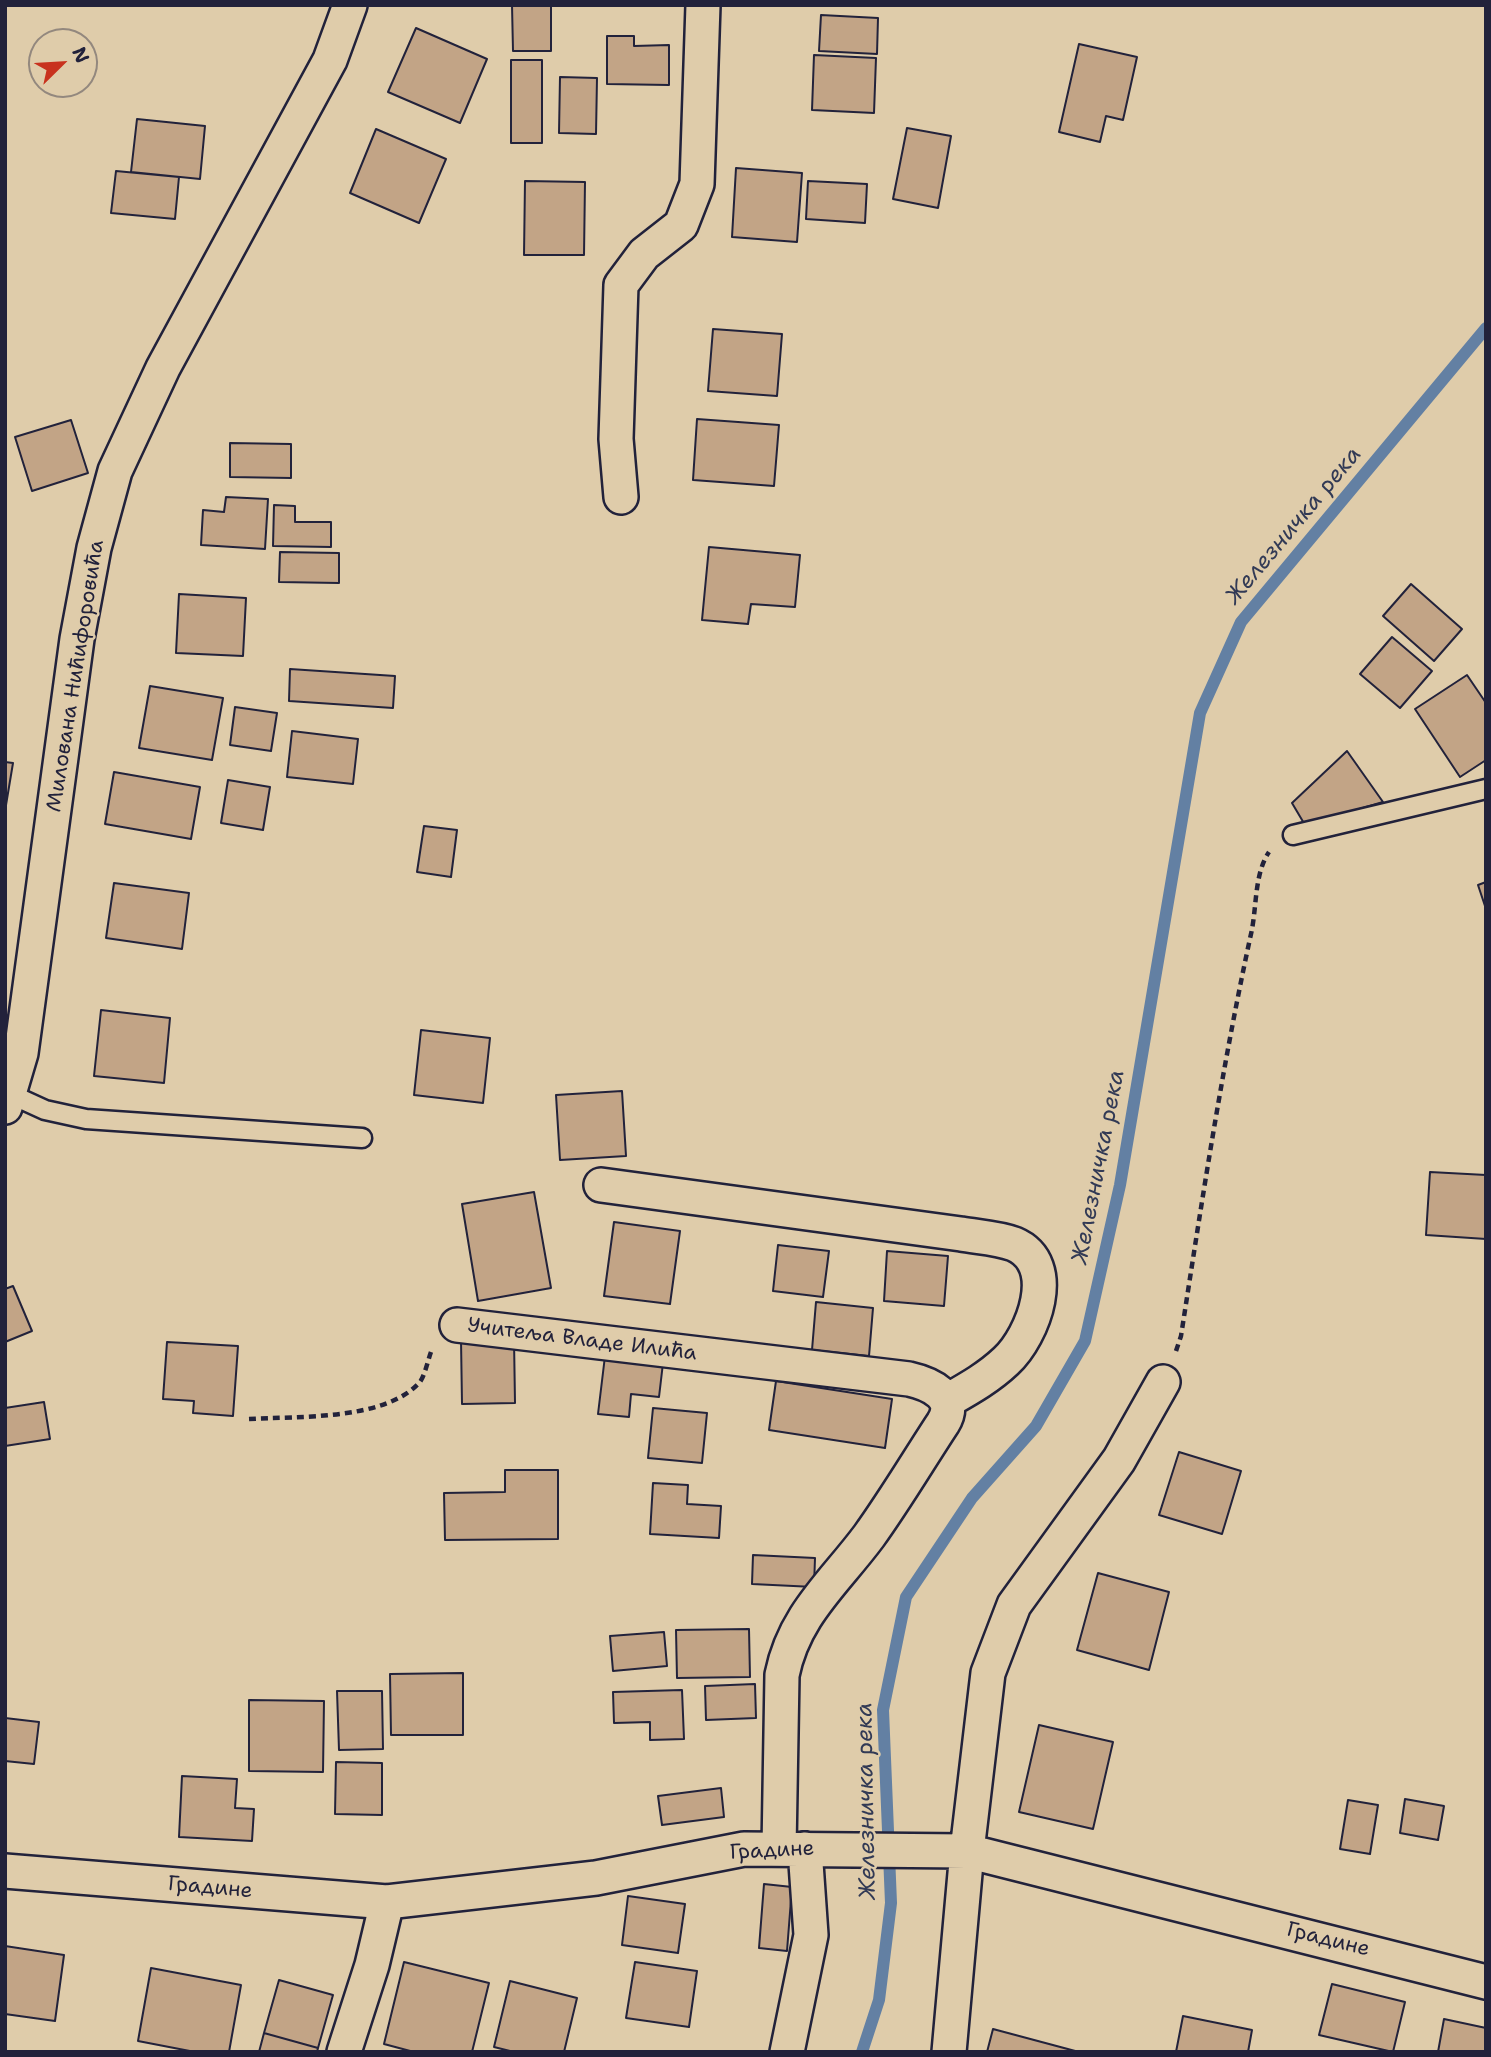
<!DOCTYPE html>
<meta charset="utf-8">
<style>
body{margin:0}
#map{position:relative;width:1491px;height:2057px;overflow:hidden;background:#dfccaa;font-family:"Shantell Sans",sans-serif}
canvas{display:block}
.frame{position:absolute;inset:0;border:7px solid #22223b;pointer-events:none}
.north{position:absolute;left:28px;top:28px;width:70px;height:70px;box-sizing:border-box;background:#dfccaa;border:2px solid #93887e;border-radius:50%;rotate:66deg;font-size:19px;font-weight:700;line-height:28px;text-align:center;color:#22223b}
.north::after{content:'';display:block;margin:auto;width:24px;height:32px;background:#c8321e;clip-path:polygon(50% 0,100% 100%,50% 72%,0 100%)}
</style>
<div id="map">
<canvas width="1491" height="2057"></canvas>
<div class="frame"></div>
<div class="north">N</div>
</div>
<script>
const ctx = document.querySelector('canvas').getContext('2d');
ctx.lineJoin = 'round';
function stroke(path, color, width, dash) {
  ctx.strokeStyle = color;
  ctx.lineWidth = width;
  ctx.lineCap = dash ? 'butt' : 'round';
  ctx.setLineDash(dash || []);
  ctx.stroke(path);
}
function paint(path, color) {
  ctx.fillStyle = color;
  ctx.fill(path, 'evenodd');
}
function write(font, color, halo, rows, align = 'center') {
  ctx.font = font + ' "Shantell Sans",sans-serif';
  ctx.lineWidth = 5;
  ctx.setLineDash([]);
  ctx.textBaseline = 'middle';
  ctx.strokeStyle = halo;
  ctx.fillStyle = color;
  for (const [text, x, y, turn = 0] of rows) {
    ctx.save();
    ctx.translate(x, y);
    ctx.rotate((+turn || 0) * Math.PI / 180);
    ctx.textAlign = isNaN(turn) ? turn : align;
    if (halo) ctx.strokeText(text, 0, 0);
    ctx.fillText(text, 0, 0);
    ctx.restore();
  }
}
stroke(new Path2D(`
 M862,2052l17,-52 12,-97 -8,-193 23,-113 66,-99 64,-72 49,-85 35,-156 80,-472 41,-91 245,-294`), '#6380a3', 12);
const building = new Path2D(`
 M512,5h39v46h-38z
 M821,15l57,3 -1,36 -58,-3z
 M416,28l71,31 -27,64 -72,-31z
 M607,36h27v10l35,-1v40l-62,-1z
 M1079,44l58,13 -14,63 -17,-4 -6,26 -41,-10z
 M814,55l62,3 -2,55 -62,-3z
 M511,60h31v83h-31z
 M560,77l37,1 -1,56 -37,-1z
 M137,119l68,7 -5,53 -69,-7z
 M907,128l44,8 -13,72 -45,-9z
 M376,129l70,30 -27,64 -69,-30z
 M736,168l66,5 -5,69 -65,-5z
 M116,171l63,6 -4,42 -64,-6z
 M525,181l60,1 -1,73h-60z
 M808,181l59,3 -2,39 -59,-4z
 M713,329l69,5 -5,62 -69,-5z
 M697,419l82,6 -5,61 -81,-6z
 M71,420l17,53 -56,18 -17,-54z
 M230,443l61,1v34l-61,-1z
 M226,497l42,2 -3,50 -64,-4 2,-35 21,2z
 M274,505l21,1v16h36v25l-58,-1z
 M709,547l91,8 -5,52 -44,-3 -3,20 -46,-4z
 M280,552l59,1v30l-60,-1z
 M1411,584l51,45 -28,32 -51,-45z
 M179,594l67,4 -3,58 -67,-3z
 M1392,637l40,34 -32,37 -40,-34z
 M290,669l105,7 -2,32 -104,-7z
 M1467,675l19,28v57l-26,17 -45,-68z
 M150,686l73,12 -11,62 -73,-12z
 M235,707l42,6 -6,38 -41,-6z
 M292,731l66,8 -5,45 -66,-7z
 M1347,751l36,51 -78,23 -13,-22z
 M5,762l8,1 -8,48z
 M114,772l86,15 -9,52 -86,-15z
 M228,780l42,7 -7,43 -42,-7z
 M424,826l33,4 -6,47 -34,-5z
 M1486,882v27l-8,-24z
 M114,883l75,10 -7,56 -76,-11z
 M101,1010l69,8 -6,65 -70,-7z
 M421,1030l69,8 -7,65 -69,-8z
 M622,1091l4,65 -66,4 -4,-65z
 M1430,1172l56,3v64l-60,-4z
 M534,1192l17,96 -73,13 -16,-97z
 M614,1222l66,9 -10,73 -66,-8z
 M778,1245l51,6 -6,46 -50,-6z
 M887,1251l61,5 -4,50 -60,-5z
 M13,1286l19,45 -27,11v-53z
 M816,1302l57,6 -4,48 -57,-6z
 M514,1339l1,64 -53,1 -1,-64z
 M167,1342l71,4 -5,70 -40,-3 1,-12 -31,-2z
 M605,1356l58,7 -4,34 -28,-3 -2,23 -31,-3z
 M776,1381l116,18 -7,49 -116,-18z
 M44,1402l6,37 -45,7v-38z
 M653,1408l54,5 -5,50 -54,-5z
 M1179,1452l62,19 -19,63 -63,-19z
 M505,1470h53v69l-113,1 -1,-47 61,-1z
 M653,1483l35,2 -1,19 34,2 -2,32 -69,-4z
 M753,1555l62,3 -1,29 -62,-3z
 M1098,1573l71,19 -20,78 -72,-20z
 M749,1629l1,48 -73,1 -1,-48z
 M664,1632l3,34 -54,5 -3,-35z
 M463,1673v62h-72l-1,-61z
 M755,1684l1,34 -50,2 -1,-34z
 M682,1690l2,49 -34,1v-18l-36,1 -1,-31z
 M337,1691h45l1,58 -44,1z
 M249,1700l75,1 -1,71 -74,-1z
 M5,1718l34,4 -5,42 -29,-3z
 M1039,1725l74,17 -20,87 -74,-17z
 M336,1762l46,1v52l-47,-1z
 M182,1776l55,3 -2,29 19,1 -2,32 -73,-4z
 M721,1788l3,29 -62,8 -4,-29z
 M1405,1799l39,7 -6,34 -38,-7z
 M1348,1800l30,5 -8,49 -30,-5z
 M764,1884l28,3 -5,64 -28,-3z
 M628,1896l57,8 -7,49 -56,-8z
 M5,1946l59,9 -9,66 -50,-7z
 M404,1962l85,21 -17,69h-58l-30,-8z
 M635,1962l62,9 -8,56 -63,-9z
 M151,1968l90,17 -12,67h-34l-57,-11z
 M279,1980l54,15 -15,53 -54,-15z
 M510,1981l67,17 -13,54h-50l-20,-5z
 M1332,1984l73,18 -12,50 -74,-17z
 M1183,2016l69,14 -4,22h-72z
 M1444,2019l42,9v24h-48z
 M993,2029l86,23h-92z
 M264,2033l54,15 -1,4h-58z`);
paint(building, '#c2a486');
stroke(building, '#22223b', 2);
const service = new Path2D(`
 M1293,835l193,-46
 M10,1094l35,16 41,9 276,19`);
const minor = new Path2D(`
 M621,497l-5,-58 5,-154 23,-31 37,-29 16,-41 6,-179
 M5,1107l16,-54 56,-414 17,-91 21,-77 48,-103 167,-308 20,-55
 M601,1185l360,49c17,3 37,4 53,10 47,20 19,92 -8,117 -18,17 -38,28 -59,40
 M457,1325l452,54c22,5 50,18 34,44 -25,38 -48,77 -74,113 -35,47 -75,79 -87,139l-3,174
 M5,1871l382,31 209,-24 148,-29 223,2 519,131
 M344,2052l28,-87 15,-63
 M787,2052l24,-117 -6,-86
 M949,2052l18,-201 21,-178 26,-68 105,-145 44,-78`);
stroke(service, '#22223b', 23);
stroke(minor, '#22223b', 38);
stroke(new Path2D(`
 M1176,1351l5,-15c21,-135 41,-269 70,-402 6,-26 3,-60 18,-82
 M249,1419c49,-3 136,2 171,-37 5,-7 8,-22 11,-30`), '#22223b', 4.5, [7, 5]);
stroke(service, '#dfccaa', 18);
stroke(minor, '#dfccaa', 33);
write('21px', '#22223b', '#dfccaa', [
 ["Милована Нићифоровића",76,676,-81],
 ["Учитеља Владе Илића",582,1340,7],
 ["Градине",772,1851,-3],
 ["Градине",210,1888,5],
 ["Градине",1328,1940,14]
]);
write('italic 23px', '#323a55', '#dfccaa', [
 ["Железничка река",1294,526,-50],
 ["Железничка река",1099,1167,-79],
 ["Железничка река",867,1801,-91]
]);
</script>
